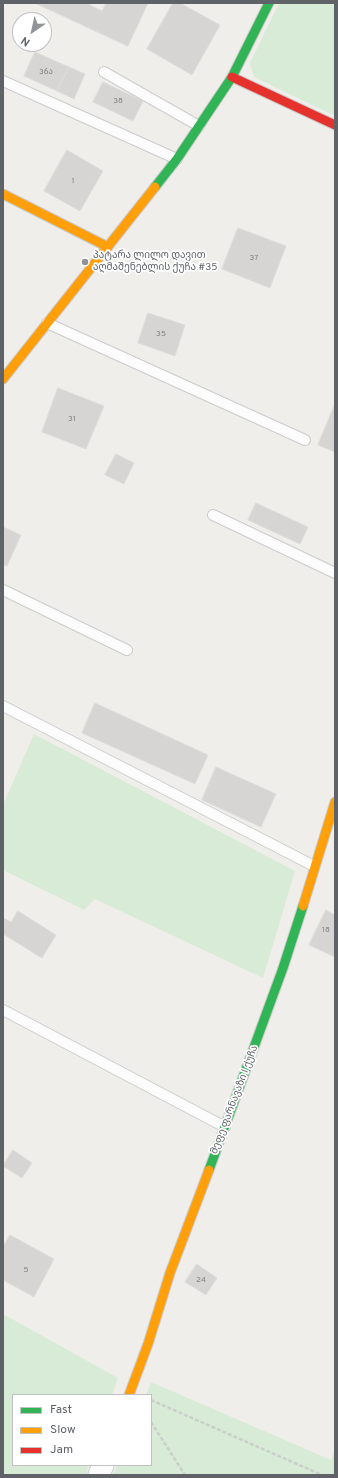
<!DOCTYPE html>
<meta charset="utf-8">
<style>
body{margin:0}
#map{position:relative;width:338px;height:1478px;overflow:hidden;background:#efeeea;font-family:Overpass,sans-serif}
canvas{display:block}
.frame{position:absolute;inset:0;border:4px solid #5f6368;pointer-events:none}
.legend{position:absolute;left:12px;top:1394px;width:140px;height:72px;box-sizing:border-box;background:#fff;border:1px solid #bfc1c3;margin:0;padding:5px 7px;list-style:none;font-size:12px;color:#5f6368}
.legend li{display:flex;align-items:center;gap:8px;height:20px}
.legend b{width:20px;border:1px solid #bfc1c3}
.north{position:absolute;left:12px;top:12px;width:40px;height:40px;box-sizing:border-box;background:#fff;border:1px solid #bfc1c3;border-radius:50%;rotate:214deg;font-size:11px;font-weight:700;line-height:16px;text-align:center;color:#5f6368}
.north::after{content:'';display:block;margin:auto;width:14px;height:18px;background:#919496;clip-path:polygon(50% 0,100% 100%,50% 72%,0 100%)}
</style>
<div id="map">
<canvas width="338" height="1478"></canvas>
<div class="frame"></div>
<ul class="legend">
<li><b style="height:5px;background:#30b455"></b>Fast</li>
<li><b style="height:5px;background:#ff9f0a"></b>Slow</li>
<li><b style="height:5px;background:#e5322d"></b>Jam</li>
</ul>
<div class="north">N</div>
</div>
<script>
const ctx = document.querySelector('canvas').getContext('2d');
ctx.lineJoin = 'round';
function paint(path, color) {
  ctx.fillStyle = color;
  ctx.fill(path, 'evenodd');
}
function stroke(path, color, width, dash) {
  ctx.strokeStyle = color;
  ctx.lineWidth = width;
  ctx.lineCap = dash ? 'butt' : 'round';
  ctx.setLineDash(dash || []);
  ctx.stroke(path);
}
function write(font, color, halo, rows, align = 'center') {
  ctx.font = font + ' Overpass,"Noto Sans Georgian",sans-serif';
  ctx.lineWidth = 3.5;
  ctx.setLineDash([]);
  ctx.textBaseline = 'middle';
  ctx.strokeStyle = halo;
  ctx.fillStyle = color;
  for (const [text, x, y, turn = 0] of rows) {
    ctx.save();
    ctx.translate(x, y);
    ctx.rotate((+turn || 0) * Math.PI / 180);
    ctx.textAlign = isNaN(turn) ? turn : align;
    if (halo) ctx.strokeText(text, 0, 0);
    ctx.fillText(text, 0, 0);
    ctx.restore();
  }
}
paint(new Path2D(`
 M279,3h56v113l-81,-39 -4,-14z
 M34,734l261,137 -32,107 -168,-79 -11,11 -81,-40v-65z
 M3,1314l115,64 -6,17h-99v70h76l-3,10h-83z
 M151,1382l180,78 4,-10v25h-222l4,-10h34v-70h-5z`), '#d8ebd6');
const building = new Path2D(`
 M35,3h51l16,8 4,-8h42l-20,43z
 M173,3h7l40,22 -28,50 -45,-26z
 M35,52l34,15 -12,24 -33,-15z
 M69,67l16,7 -11,25 -17,-8z
 M103,82l40,19 -10,20 -40,-19z
 M67,150l36,21 -23,40 -36,-20z
 M238,228l48,18 -16,42 -48,-19z
 M148,313l37,12 -10,31 -37,-13z
 M58,388l46,18 -18,43 -44,-17z
 M335,404v48l-17,-7z
 M116,454l18,9 -10,21 -19,-9z
 M256,503l52,24 -8,17 -52,-24z
 M3,527l18,8 -14,31 -4,-1z
 M95,703l113,52 -13,29 -113,-51z
 M216,767l60,27 -15,33 -59,-27z
 M326,910l9,5v42l-26,-12z
 M18,911l38,24 -14,23 -39,-24v-16l8,4z
 M13,1150l19,13 -10,15 -19,-12z
 M10,1235l44,24 -20,38 -31,-17v-33z
 M197,1264l20,14 -11,17 -21,-13z`);
paint(building, '#d6d5d3');
stroke(building, '#deddd9', 1);
const lane = new Path2D(`
 M104,72l95,54
 M3,81l174,78
 M47,323l258,117
 M213,515l122,58
 M3,590l124,60
 M3,706l311,160
 M3,1010l222,117`);
const street = new Path2D(`
 M99,1475l4,-10`);
const fast = new Path2D(`
 M155,187l22,-28 55,-82 37,-74
 M209,1170l74,-202 20,-62`);
const slow = new Path2D(`
 M3,194l105,53
 M3,379l152,-192
 M303,906l32,-104
 M129,1395l19,-51 22,-71 39,-103`);
const jam = new Path2D(`
 M232,77l103,48`);
stroke(lane, '#cbcccc', 12);
stroke(street, '#cbcccc', 23);
stroke(fast, '#cacacb', 11);
stroke(slow, '#cacacb', 11);
stroke(jam, '#cacacb', 11);
stroke(new Path2D(`
 M151,1400l171,75
 M151,1422l34,53`), '#cacfcc', 2.5, [4, 2]);
stroke(lane, '#fdfcfc', 10);
stroke(street, '#fdfcfc', 21);
stroke(fast, '#30b455', 9);
stroke(slow, '#ff9f0a', 9);
stroke(jam, '#e5322d', 9);
for (const [x, y, r, color] of [
 [85,262,4,"#919496"]
]) {
  const dot = new Path2D();
  dot.arc(x, y, r, 0, 2 * Math.PI);
  ctx.fillStyle = color;
  ctx.fill(dot);
  stroke(dot, '#fff', 1.5);
}
write('8px', '#7e8184', null, [
 ["36ა",46,72],
 ["38",118,101],
 ["1",73,181],
 ["37",254,258],
 ["35",161,334],
 ["31",72,419],
 ["18",326,930],
 ["5",26,1270],
 ["24",201,1280]
]);
write('10px', '#5f6368', '#fff', [
 ["პატარა ლილო დავით",93,256],
 ["აღმაშენებლის ქუჩა #35",93,268]
], 'left');
write('10px', '#5f6368', '#fff', [
 ["მეფე ფარნავაზი I ქუჩა",235,1100,-69]
]);
</script>
